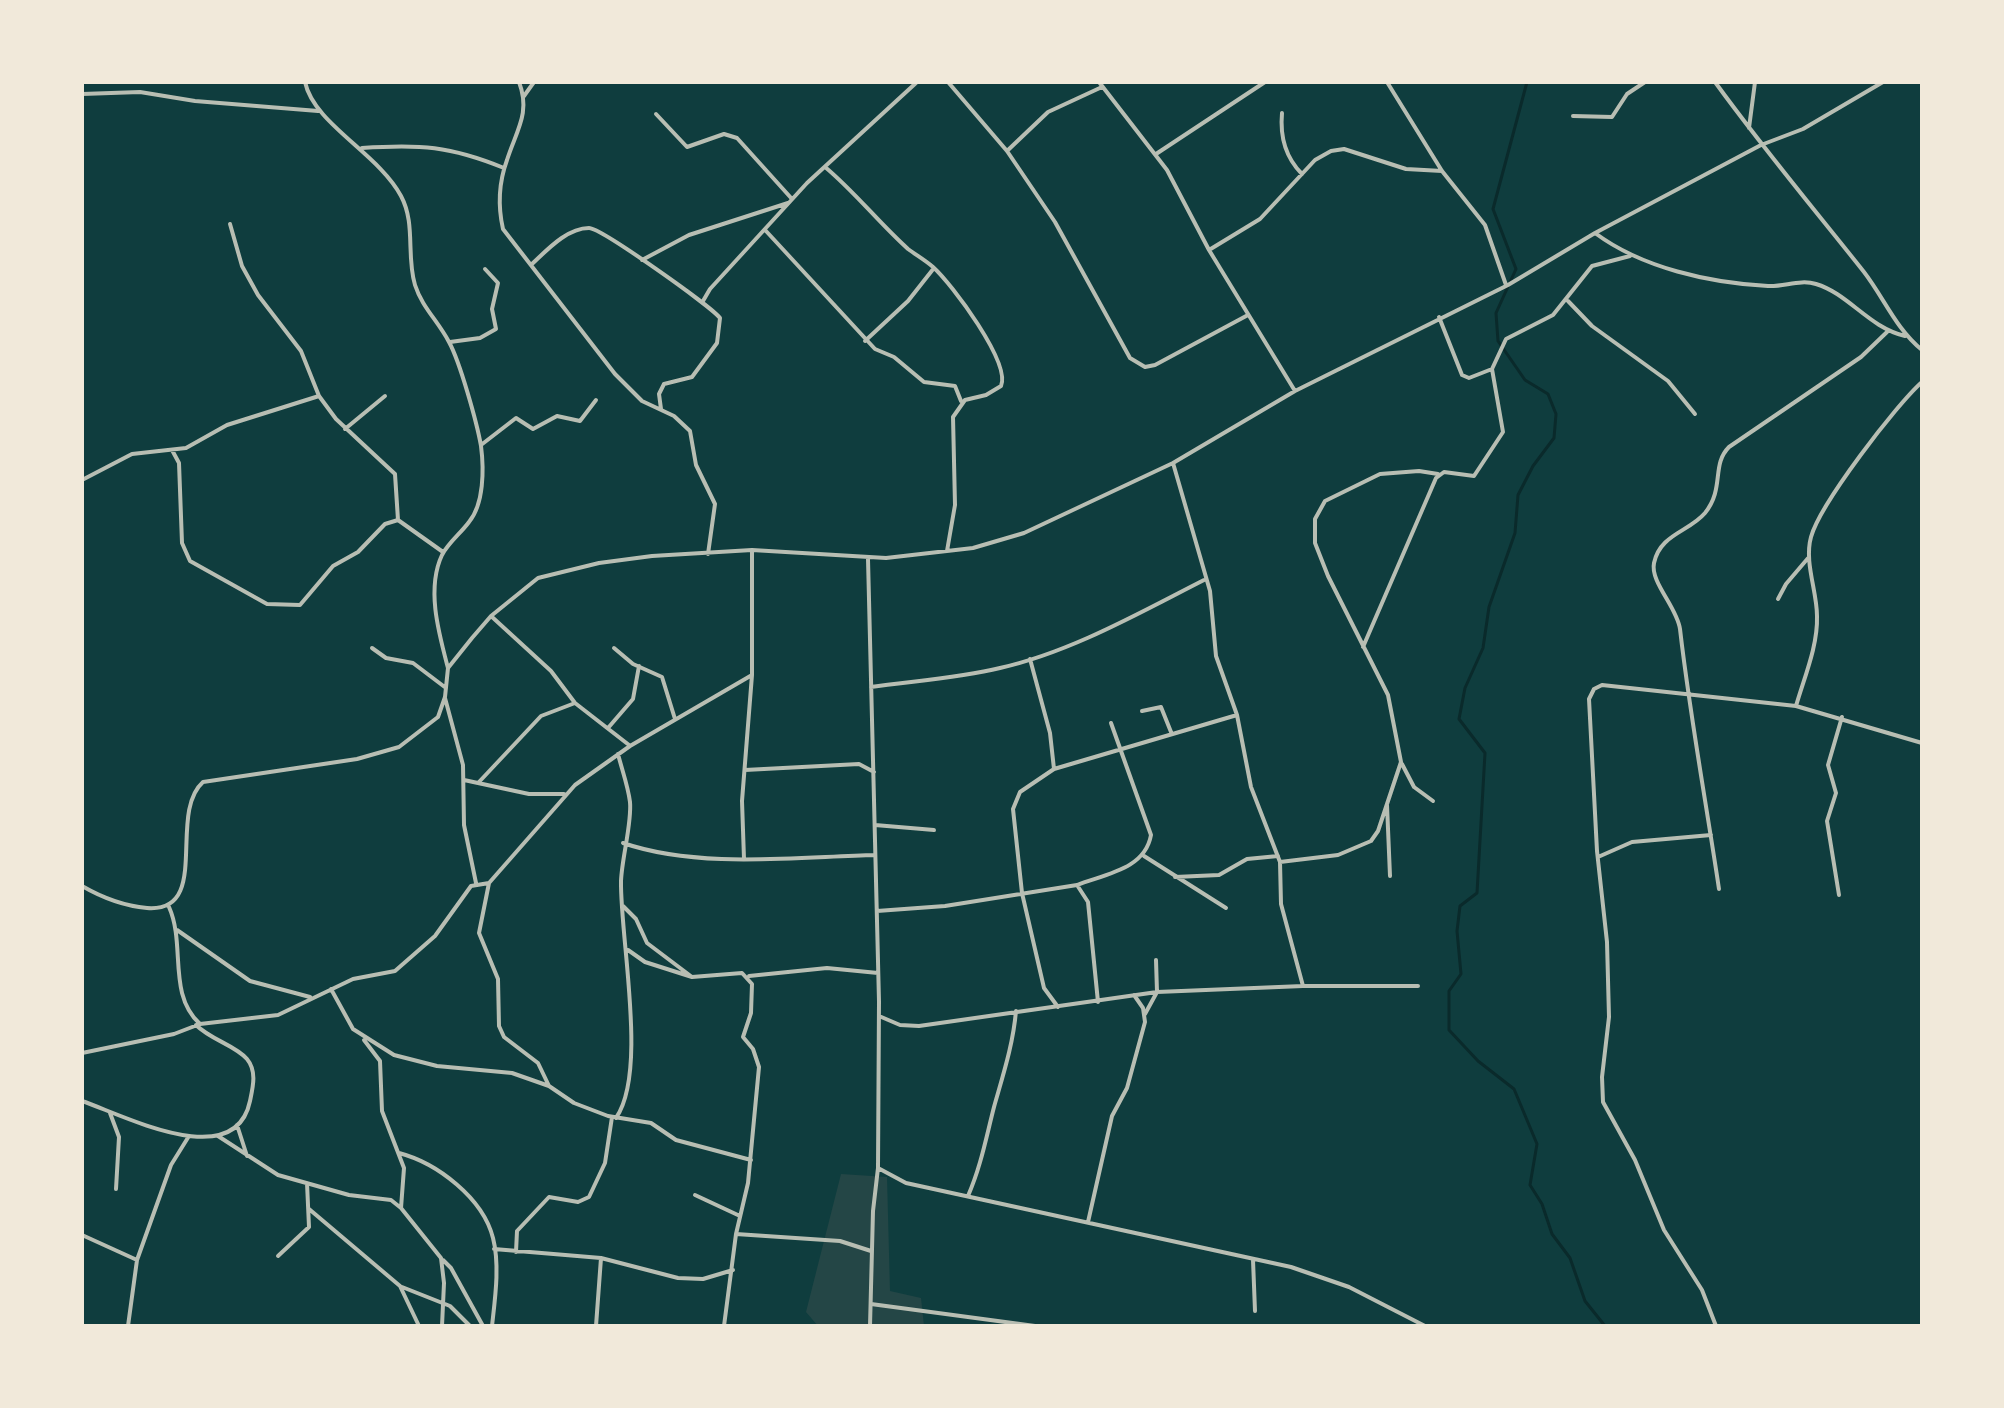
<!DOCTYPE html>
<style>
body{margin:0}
#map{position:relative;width:2004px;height:1408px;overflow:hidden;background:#0f3d3e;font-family:Cabin,sans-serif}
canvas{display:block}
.frame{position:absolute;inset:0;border:84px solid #f1e9da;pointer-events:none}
</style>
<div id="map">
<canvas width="2004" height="1408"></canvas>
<div class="frame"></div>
</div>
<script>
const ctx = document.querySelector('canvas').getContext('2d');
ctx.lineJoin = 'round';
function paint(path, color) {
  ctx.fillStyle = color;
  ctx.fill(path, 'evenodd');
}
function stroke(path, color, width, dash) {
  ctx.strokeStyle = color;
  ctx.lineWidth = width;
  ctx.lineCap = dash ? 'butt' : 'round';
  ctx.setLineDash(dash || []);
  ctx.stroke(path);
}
paint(new Path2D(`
 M841,1174l46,3 3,114 31,7 3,28h-106l-12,-14z`), '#244646');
stroke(new Path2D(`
 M1527,82l-34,127 23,60 -20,44 2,28 27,39 23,14 8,20 -2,24 -21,28 -15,29 -3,38 -26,74 -6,41 -18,40 -6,31 26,34 -8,140 -17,13 -3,25 4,43 -12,17v39l29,31 36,28 23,55 -7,41 12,19 10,30 18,24 15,43 20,25`), '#0a2a2b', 3);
stroke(new Path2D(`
 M305,82c9,42 73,71 96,114 15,28 5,59 14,89 7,22 23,36 34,57 11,20 28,81 32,104 3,23 3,58 -12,76 -8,11 -21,21 -27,33 -16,34 -3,79 6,113
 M519,82c12,31 -3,49 -12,78 -8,22 -9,47 -4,69l112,145 27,27 32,15 16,15 6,34 19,39 -7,50
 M948,82l59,69 48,71 75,136 15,9 10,-2 93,-50
 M1099,82l68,88 42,80 86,141
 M1387,82l55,89 43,54 21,60
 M1715,82c47,65 99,127 149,190 20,26 32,57 58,78
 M82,94l58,-2 55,9 123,10
 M524,96l10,-14
 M1282,113c-2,22 3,44 20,61
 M656,114l31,33 37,-13 13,4 55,61
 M1573,116l39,1 15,-23 18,-12
 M1749,128l6,-46
 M362,148c58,-4 88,-2 142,20
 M1007,151l41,-39 54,-25
 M1156,154l109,-72
 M825,167c30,25 54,56 83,82 8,6 17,11 25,18 19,17 78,96 68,119l-15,9 -21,5 -12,17 2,88 -8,46
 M230,224l12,42 16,29 43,56 18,45 17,23 59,55 3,46 45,32
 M766,231l109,118 19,8 30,25 31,4 6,15
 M1595,233c47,35 115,50 173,53 16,1 32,-7 48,-2 33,10 52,43 89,52
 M1209,250l51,-31 55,-59 16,-9 13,-2 62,20 36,2
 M642,260l47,-25 99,-32
 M532,264c15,-14 35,-36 57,-36 12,0 123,79 131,90l-3,25 -25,34 -28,7 -5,10 2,15
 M703,301l7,-12 97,-106 110,-101
 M1568,301l24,25 76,55 27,33
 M1439,317l23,58 7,3 23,-9
 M865,341l43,-40 26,-33
 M450,342l30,-4 16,-9 -4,-20 6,-26 -13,-14
 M345,429l40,-33
 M481,445l35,-27 17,11 24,-13 23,5 16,-21
 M172,450l7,13 3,80 8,18 77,43 33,1 33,-39 25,-14 27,-28 13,-4
 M1173,463l37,128 6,65 21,59 14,72 29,75 1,42 22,82
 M82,480l50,-26 54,-6 41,-23 92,-29
 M868,559l11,442 -1,167 -5,43 -3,115
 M1778,599l8,-15 23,-27
 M491,616l60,55 24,32 54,42
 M1363,647l73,-169 8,-6 30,4 29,-44 -11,-63 14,-30 47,-24 39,-49 38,-10
 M372,648l14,10 27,5 33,25
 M614,648l19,16 29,13 13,42
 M1030,659l20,74 4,36
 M871,687c42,-6 87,-9 129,-19 71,-16 139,-55 204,-88
 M445,698l18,67 1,60 12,58
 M1796,706c8,-28 22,-60 21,-90 0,-25 -13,-54 -6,-79 9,-33 85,-132 111,-155
 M1142,711l19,-4 10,25
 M608,728l25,-29 6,-33
 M1402,764l12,23 19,14
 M745,770l114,-6 15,8
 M464,780l65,14h35
 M479,782l62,-66 34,-13
 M1387,805l3,71
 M875,825l59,5
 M623,843c76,26 172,14 252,12
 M1144,856l82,52
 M1598,857l34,-15 79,-7
 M744,859l-2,-58 10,-126
 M1280,862l58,-7 33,-14 7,-10 23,-69 -13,-67 -60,-119 -13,-33v-24l10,-18 55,-27 39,-3 19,3
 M1175,877l44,-2 28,-16 31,-3
 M1077,885c29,-11 68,-16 74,-50l-40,-112
 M82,886c19,11 43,20 65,22 65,5 20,-94 56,-126l154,-23 42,-12 39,-30 7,-20 3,-29 24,-30 19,-22 47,-38 61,-15 53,-7 100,-6 134,8 87,-10 51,-15 149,-70 122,-72 213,-106 87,-52 166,-88 42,-16 80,-47
 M1719,889c-13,-87 -29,-173 -39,-260 -3,-22 -30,-47 -26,-66 6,-29 35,-31 51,-50 20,-25 6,-48 24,-66l132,-90 26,-25
 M1839,895l-12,-74 9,-28 -8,-28 14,-48
 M623,906l13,13 11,24 45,34
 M169,907c17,38 -2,87 31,117
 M877,911l68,-5 132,-21 11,17 10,100
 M177,930l73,51 60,16
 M628,950l17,12 47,15 50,-4 10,11 -1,29 -8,24 10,12 6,18 -11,116 -12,51 -12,92
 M749,976l78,-8 51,5
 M331,989l22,40 41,26 43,11 75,7 37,13 25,17 34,13 43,7 25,17 75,20
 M1058,1007l-14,-19 -22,-95 -9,-84 7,-17 34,-23 183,-54
 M1145,1014l12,-22 -1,-32
 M879,1016l21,9 19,1 238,-34 146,-6h115
 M364,1040l16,21 2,50 22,57 -3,40
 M82,1053l92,-19 26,-10 78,-9 75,-36 42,-8 40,-35 36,-50 18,-3
 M549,1086l-11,-23 -34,-26 -5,-11 -1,-47 -19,-46 10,-50 86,-98 55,-39 122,-71v-125
 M82,1101c41,14 153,73 168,0 3,-14 7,-30 -3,-42 -12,-14 -36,-19 -51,-34
 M110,1113l9,24 -3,52
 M616,1118c32,-46 4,-179 5,-237 1,-24 11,-58 9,-79 -2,-16 -8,-32 -12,-48
 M237,1125l10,31
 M218,1136l60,39 71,20 42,5 10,8 40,50 3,25 -2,43
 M399,1153c38,10 84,45 94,85 7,27 2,61 -1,88
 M878,1168l28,15 385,84 58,20 76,39
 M695,1195l45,21
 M968,1196c13,-30 18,-58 26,-89 9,-32 19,-62 22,-96
 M309,1209l91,77 19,40
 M1088,1222l24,-106 15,-28 18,-66 -2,-14 -9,-13
 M736,1234l104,7 31,10
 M82,1235l55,25
 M494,1249l107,9 77,20 25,1 30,-9
 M516,1252l1,-21 32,-34 29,5 11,-5 16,-34 7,-46
 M278,1256l31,-29 -2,-44
 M443,1260l8,8 32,58
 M1253,1260l2,51
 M402,1287l48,19 20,20
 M871,1304l164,22
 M128,1326l9,-66 34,-95 18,-29
 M596,1326l5,-68
 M1716,1326l-14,-36 -38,-60 -29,-70 -32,-58 -1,-25 7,-60 -2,-75 -10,-91 -8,-152 5,-10 8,-4 194,21 126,37`), '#b8beb3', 4);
</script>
